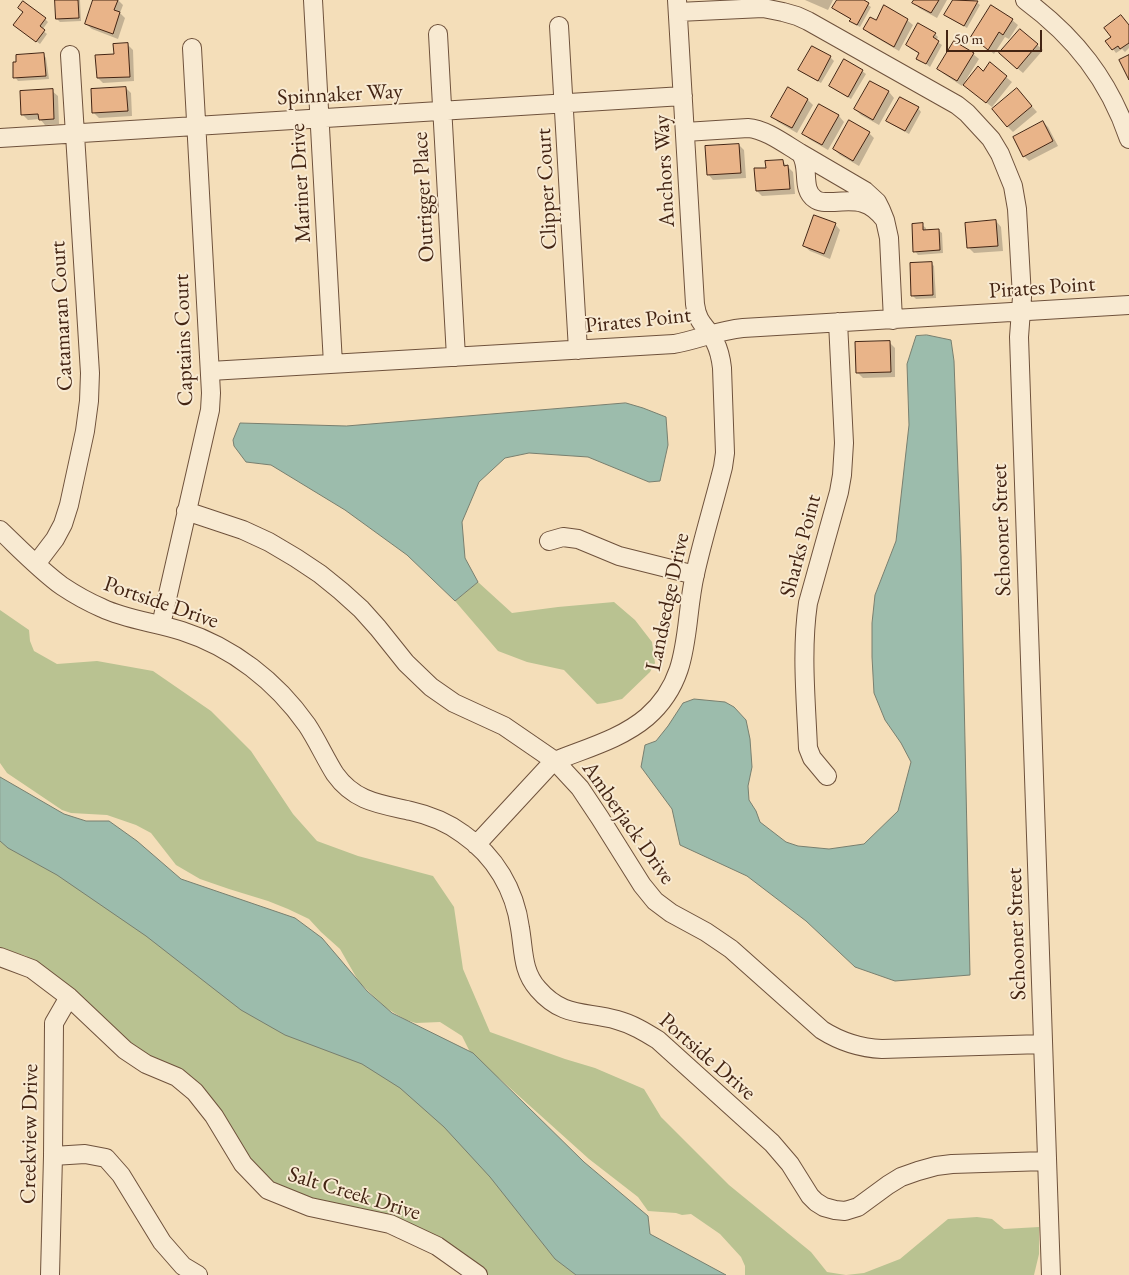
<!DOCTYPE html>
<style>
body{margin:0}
#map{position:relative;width:1129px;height:1275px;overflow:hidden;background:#f4deb9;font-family:"EB Garamond",serif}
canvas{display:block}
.scale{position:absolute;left:946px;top:30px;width:96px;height:22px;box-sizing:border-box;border:2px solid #432413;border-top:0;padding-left:6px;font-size:15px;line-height:18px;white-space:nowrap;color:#432413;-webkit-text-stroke:4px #f8ead2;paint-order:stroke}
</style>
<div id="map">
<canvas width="1129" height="1275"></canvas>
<div class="scale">50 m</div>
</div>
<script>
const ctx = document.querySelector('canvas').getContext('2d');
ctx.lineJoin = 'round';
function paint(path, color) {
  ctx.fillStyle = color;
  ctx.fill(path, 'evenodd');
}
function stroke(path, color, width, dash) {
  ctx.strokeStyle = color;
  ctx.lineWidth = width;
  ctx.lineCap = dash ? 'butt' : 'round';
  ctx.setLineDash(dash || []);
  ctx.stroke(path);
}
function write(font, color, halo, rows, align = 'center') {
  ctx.font = font + ' "EB Garamond",serif';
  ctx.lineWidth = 4;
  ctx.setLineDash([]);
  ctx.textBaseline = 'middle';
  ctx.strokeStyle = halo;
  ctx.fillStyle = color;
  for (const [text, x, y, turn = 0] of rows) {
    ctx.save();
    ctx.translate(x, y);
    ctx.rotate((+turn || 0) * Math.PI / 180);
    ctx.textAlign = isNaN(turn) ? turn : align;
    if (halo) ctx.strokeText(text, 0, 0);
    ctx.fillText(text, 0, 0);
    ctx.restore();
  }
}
paint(new Path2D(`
 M478,582l34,31 46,-6 56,-5 21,18 17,22 3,21 -5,9 -28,27 -17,4 -8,1 -33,-34 -37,-8 -29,-11 -43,-50z
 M0,610l29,20 1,11 4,10 23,13 40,-3 56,10 58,40 40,40 42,63 24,27 41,15 75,20 21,31 9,62 27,63 75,27 30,9 49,21 17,28 68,68 82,67 16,20 19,3 18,-2 36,-14 48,-40 29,-2 15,2 12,10 35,-2v27l-5,21h-289v-9l-4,-9 -21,-23 -29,-20 -9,1 -6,-2 -28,-2 -10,-14 -49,-38 -89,-80 -24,-15 -14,-28 -22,-14 -24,1 -10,-3 -20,-12 -27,-26 -19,-33 -19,-17 -12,-13 -21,-10 -20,-8 -39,-12 -29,-10 -24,-14 -25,-32 -15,-8 -29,-10 -36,-2 -9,-3 -55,-37 -7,-10z
 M0,824l427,271 154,180h-93l-4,-5 -211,-85 -123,-127 -14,-9 -58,-53 1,-2 -6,-2 -47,-36 -26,-8z`), '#b9c291');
const water = new Path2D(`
 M927,335l24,5 3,21 7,194 9,420 -75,6 -40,-14 -49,-46 -59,-45 -67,-31 -8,-36 -31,-42 4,-22 11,-4 12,-15 15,-23 11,-4 31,3 9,5 12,13 4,19 2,28 -4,19 1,14 7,11 4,11 26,20 12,4 31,3 35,-5 34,-33 13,-49 -10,-19 -16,-23 -11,-27 -2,-36v-34l3,-28 21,-54 13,-116 -2,-61 9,-28z
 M626,403l17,5 23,9 2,28 -8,36 -11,1 -61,-25 -59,-4 -24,5 -26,24 -17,40 3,36 13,24 -23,19 -48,-46 -62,-45 -74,-45 -25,-3 -12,-16 -1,-6 7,-17 106,3z
 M0,777l64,37 22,7h23l28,20 44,38 114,39 27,20 45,53 25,22 81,40 111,109 64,54 2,18 76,41h-150l-21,-16 -65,-82 -46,-50 -44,-39 -38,-24 -77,-29 -44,-25 -95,-74 -89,-61 -49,-27 -8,-7z`);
paint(water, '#9cbcac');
stroke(water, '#787f6f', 1);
paint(new Path2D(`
 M56,0h24l1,21 -21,1 -3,-3z
 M94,0h24l5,5 -3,8 5,5 -7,21 -26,-10 -6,-5z
 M805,0h28l-5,10z
 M838,0h23l10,7 -11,20 -6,-3 -3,-3 1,-1 -15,-9 -3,-3z
 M915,0h32l-10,18 -18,-10 -5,-6z
 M954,0h20l6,5 -13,23 -18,-10 -3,-3z
 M991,6l21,14 6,5 -9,14 -4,-2 -11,17 -22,-18z
 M24,12l21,7 3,3 -6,8 5,4 -7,10 -22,-16z
 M907,20l6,5 -14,26 -29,-17 -5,-5 12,-7z
 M1129,26v22l-4,4 -3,-3 -6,4 -9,-12z
 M1020,30l23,20 -20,23 -17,-14z
 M935,34l3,3 -2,4 6,4 -12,22 -12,-9 2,-4 -9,-5 -4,-4z
 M955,43l18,11 6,5 -17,27 -18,-12 -5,-5z
 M127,44l6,6 1,31 -31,2 -5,-5 17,-23z
 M812,47l18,10 4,4 -13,22 -18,-10 -3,-3z
 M43,54l3,4 3,21 -31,2 -3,-4 3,-14z
 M990,64l22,18 -20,25 -22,-17z
 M862,71l4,3 -15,25 -17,-10 -4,-4z
 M871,82l18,10 5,6 -15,27 -18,-10 -6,-6z
 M126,88l5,5 1,23 -33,2 -5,-5z
 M789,89l19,11 5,5 -16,28 -19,-11 -5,-5z
 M52,91l6,5 1,28 -14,1 -5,-6 -12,1 -6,-6z
 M1022,95l15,17 -24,20 -5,-5z
 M820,105l19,11 5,6 -16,28 -19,-11 -5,-6z
 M918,108l3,4 -12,22 -18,-10z
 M1043,122l5,5 10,19 -29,15 -5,-5z
 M869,133l5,5 -15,28 -19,-11 -6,-6z
 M739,145l5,5 2,28 -33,2 -5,-6z
 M782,161l11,11 2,22 -33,2 -5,-5 10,-22z
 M996,221l5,6 2,24 -29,2 -6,-6z
 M835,224l5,6 -10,29 -20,-8 -6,-5z
 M922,225l4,3v3l12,-1 4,3 1,20 -25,2 -3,-4z
 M931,263l3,3 2,32 -20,1 -4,-4z
 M889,342l6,6v29l-32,1 -6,-6z`), '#0003');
const building = new Path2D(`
 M55,0h23l1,18 -23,1z
 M93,0h25l-4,10 6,2 -7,22 -28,-10z
 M837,0h27l5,3 -12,22 -8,-4 2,-2 -19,-11z
 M914,0h25l-8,13 -19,-10z
 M953,0l25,1 -14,25 -20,-11z
 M23,1l23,17 -6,8 5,4 -9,12 -23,-17 10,-13 -5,-4z
 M884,5l24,14 -14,28 -31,-18 7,-12 6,3z
 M991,5l22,14 -10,16 -4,-3 -11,18 -6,-5 1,-1 -12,-7z
 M1121,15l8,10v18l-9,6 -2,-3 -6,4 -7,-9 6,-4 -7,-9z
 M918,23l18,10 -3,4 6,4 -13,23 -10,-5 3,-6 -13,-8z
 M1020,29l18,15 -21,25 -18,-16z
 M954,41l20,12 -17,28 -20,-12z
 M128,43l2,34 -33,1 -2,-23 19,-1 -1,-10z
 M812,46l19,10 -13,25 -20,-11z
 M44,53l2,23 -33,2v-16h3v-7z
 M1129,55v25l-10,-20z
 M844,59l19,11 -15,27 -19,-11z
 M990,62l17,14 -21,27 -23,-18 15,-19 5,5z
 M870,81l19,10 -16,29 -19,-11z
 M126,87l2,24 -36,2 -1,-24z
 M788,87l20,12 -16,29 -21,-11z
 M1017,88l15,18 -25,21 -15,-18z
 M53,89l1,30 -15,1 -1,-6 -17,1 -1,-24z
 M900,97l19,10 -14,24 -19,-10z
 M819,104l20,11 -17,30 -20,-11z
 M849,120l21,12 -17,29 -20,-12z
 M1043,121l10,20 -30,16 -10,-20z
 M739,144l2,29 -34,2 -2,-29z
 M783,160l1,6 4,-1 2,24 -34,2 -2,-23h12l-1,-7z
 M814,215l22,8 -12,31 -21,-8z
 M996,220l2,26 -31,2 -2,-25z
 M923,223v7l16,-1 1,21 -27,2 -1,-28z
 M932,262l1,33 -22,1 -1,-33z
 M890,341l1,31 -35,1 -1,-31z`);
paint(building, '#e9b489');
stroke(building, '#432413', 1);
const minor = new Path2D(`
 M313,0l20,364
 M1025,0c50,37 84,80 104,139
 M678,12l85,-4 20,4 14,4 11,5 149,84 10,8 24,26 9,15 13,32 4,23 5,88 -3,40 32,938
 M559,26l19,324
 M438,34l18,323
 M685,132l63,-4c17,1 37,16 52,25 11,13 0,36 15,46 5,4 13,3 19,3 23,-2 36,-2 51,18
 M0,138l683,-42
 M800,153l65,38 12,11 4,8 4,10 4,18 4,82
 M210,371l464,-27c23,-4 45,-14 69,-16l386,-23
 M186,511l57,19 26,12 27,16 24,16 21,17 20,18 17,19 28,35 25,24 23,16 50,23 51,35 25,27 20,30 42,67 13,16 16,12 35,19 25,17 91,81c19,12 37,18 60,19l161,-5
 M0,530c20,19 40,40 62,56 12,8 26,16 40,22 25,12 53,14 80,23 50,16 94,50 125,94 10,15 18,33 28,49 20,28 45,30 76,37 18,4 36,11 52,23 32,22 52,56 57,94 4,23 2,43 18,61 25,29 47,22 79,31 15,4 28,12 41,20l114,103 18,21 20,32 6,6 8,5 11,3 10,1 13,-4 30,-22 13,-8 17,-6 18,-5 16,-2 94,-3
 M549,541l14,-4 15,2 41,17 76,19
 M36,564l19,-25 8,-15 6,-19 16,-74 4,-30 1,-28 -20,-318
 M161,625l49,-215 1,-17 -19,-345
 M827,776l-15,-18 -4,-10c-2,-48 -7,-97 0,-145l31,-111 3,-17 2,-32 -6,-121
 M476,845l74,-80 5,-4c32,-13 66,-22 92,-44 46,-40 36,-91 48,-143 8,-36 19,-71 28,-107l2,-14 -3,-85c-1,-9 -3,-18 -7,-26 -8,-17 -17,-16 -20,-38l-18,-304
 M0,957l32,12 37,28 56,53 21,14 31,13 18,15 19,24 29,48 25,26 42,17 80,17 47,22 41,29
 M53,1156l32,-2 21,4 15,17 41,67 21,24 15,9
 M50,1275l3,-119 1,-133 15,-26`);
stroke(minor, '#6f523c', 20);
stroke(minor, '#f8ead2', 18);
write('22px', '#432413', '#f8ead2', [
 ["Spinnaker Way",340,95,-3],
 ["Anchors Way",665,171,-93],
 ["Mariner Drive",301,183,-93],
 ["Clipper Court",547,189,-93],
 ["Outrigger Place",424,197,-93],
 ["Pirates Point",1042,288,-4],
 ["Catamaran Court",62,316,-93],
 ["Pirates Point",638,321,-6],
 ["Captains Court",184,340,-92],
 ["Schooner Street",1002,530,-92],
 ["Sharks Point",801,546,-75],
 ["Landsedge Drive",668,602,-78],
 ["Portside Drive",161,603,19],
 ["Amberjack Drive",628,823,55],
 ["Schooner Street",1017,934,-92],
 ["Portside Drive",707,1057,41],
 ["Creekview Drive",30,1134,-89],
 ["Salt Creek Drive",354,1194,17]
]);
</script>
